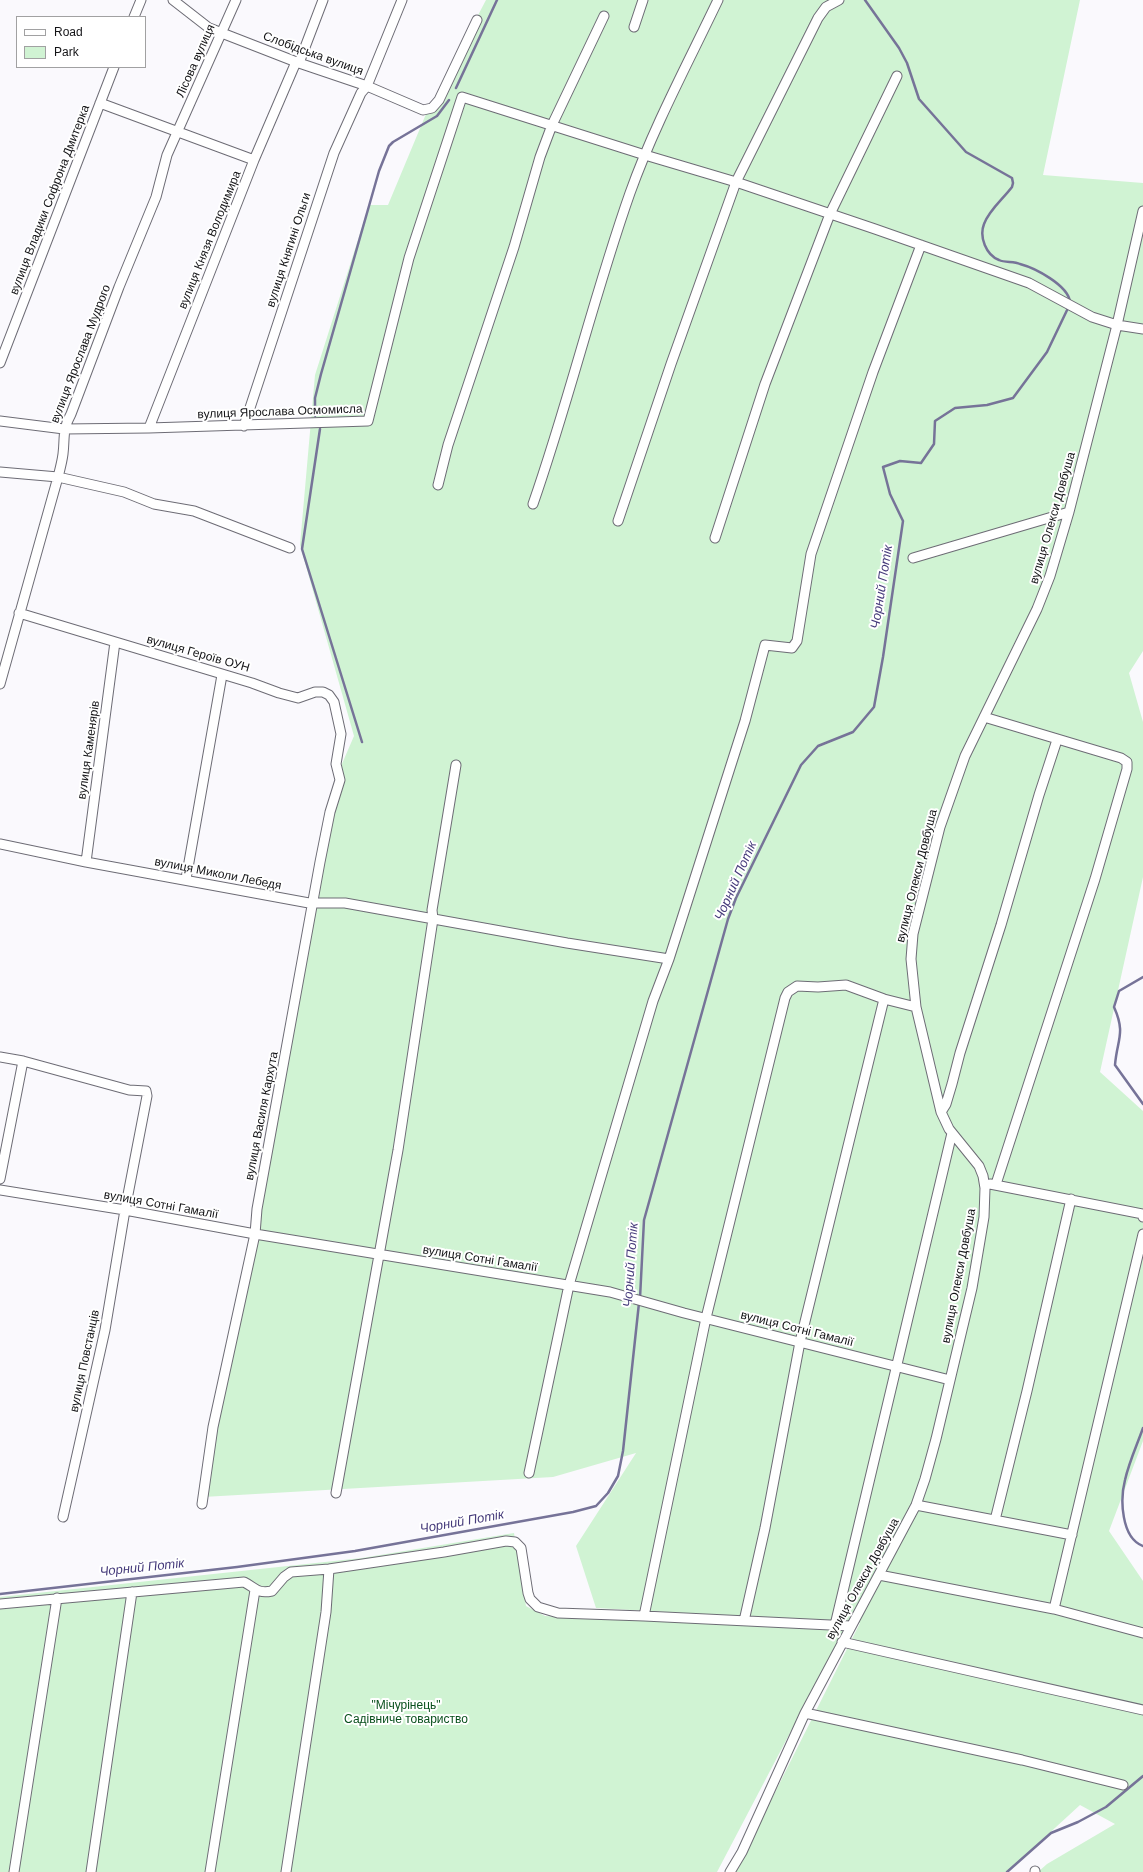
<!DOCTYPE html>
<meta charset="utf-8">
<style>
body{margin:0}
#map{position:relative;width:1143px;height:1872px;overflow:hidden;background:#faf9fd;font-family:Arial,sans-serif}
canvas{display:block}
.legend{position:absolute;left:16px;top:16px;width:130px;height:52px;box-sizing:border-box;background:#fff;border:1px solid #a1a1a2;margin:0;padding:5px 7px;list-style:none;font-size:12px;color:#131316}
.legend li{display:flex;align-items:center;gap:8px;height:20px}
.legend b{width:20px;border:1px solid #a1a1a2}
</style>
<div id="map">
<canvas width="1143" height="1872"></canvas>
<ul class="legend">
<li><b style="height:5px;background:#fff"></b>Road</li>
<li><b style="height:11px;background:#d0f3d3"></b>Park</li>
</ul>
</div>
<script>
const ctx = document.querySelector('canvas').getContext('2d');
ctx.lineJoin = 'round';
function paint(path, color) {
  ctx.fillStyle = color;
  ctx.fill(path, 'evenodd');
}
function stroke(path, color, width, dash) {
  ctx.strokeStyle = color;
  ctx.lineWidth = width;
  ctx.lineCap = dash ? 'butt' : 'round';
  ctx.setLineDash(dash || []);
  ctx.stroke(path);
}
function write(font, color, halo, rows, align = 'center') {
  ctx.font = font + ' Arial,sans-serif';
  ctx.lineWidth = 4;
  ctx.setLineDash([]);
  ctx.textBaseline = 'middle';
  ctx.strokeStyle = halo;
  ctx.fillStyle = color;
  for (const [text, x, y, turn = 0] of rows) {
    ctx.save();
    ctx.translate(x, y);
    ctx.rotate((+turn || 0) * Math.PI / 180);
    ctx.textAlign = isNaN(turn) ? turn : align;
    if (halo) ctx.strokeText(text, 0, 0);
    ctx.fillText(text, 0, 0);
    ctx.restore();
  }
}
paint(new Path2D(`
 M486,0h594l-37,175 100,8v468l-14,22 14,49v155l-43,195 43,39v330l-34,90 34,50v291h-105l9,-8 68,-40 -35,-19 -73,67h-272l125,-249 -264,-15 -20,-62 60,-93 -83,24 -350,20 132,-717 19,-44 -54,-191 15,-170 54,-170h19l38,-91z
 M514,1533l12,73 19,10 299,14 -127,242h-717v-275l362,-39z`), '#d0f3d3');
stroke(new Path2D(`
 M865,0l34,48 8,15 12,36 47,53 46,26 1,5 -1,4c-9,12 -23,23 -28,37 -5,13 2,31 15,36 6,3 15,1 21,4 15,4 48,21 50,38
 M456,88l41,-88
 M315,416v-18l6,-24 58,-203 10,-25 4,-4 44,-26 12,-16
 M320,429l-18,120 60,193
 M1143,977l-24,14 -5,16c12,27 3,32 1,58l28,39
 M640,1298l4,-78 84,-301 8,-21 65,-133 17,-19 35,-14 21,-25 9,-50 20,-136 -13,-27 -7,-27 17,-6 21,2 13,-19 1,-23 20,-13 32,-3 26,-7 34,-46 22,-46
 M1143,1428c-6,17 -14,34 -18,52 -5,19 -4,58 18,66
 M0,1594l237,-27 118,-16 218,-39 23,-6 12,-13 10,-17 5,-25 16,-148
 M1007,1872l44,-39 27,-11 28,-15 37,-31`), '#767398', 2.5);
const minor = new Path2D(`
 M173,0l36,28 90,35 68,23 56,24 9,-2 7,-8 38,-80
 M134,17l7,-17
 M634,27l9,-27
 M299,63l24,-63
 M100,103l154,57
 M0,363l114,-296
 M0,421l64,8 85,-1 219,-7 41,-163 53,-161 183,58 91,27 139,47 154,54 63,34 25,8 26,4
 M244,426l90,-273 27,-60 6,-7 35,-86
 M149,428l105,-268 42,-98
 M0,472l58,5 66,15 30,12 40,7 96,37
 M438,485l10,-40 66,-198 26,-90 12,-32 52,-109
 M533,504c36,-103 61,-209 97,-311 24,-67 58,-130 88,-193
 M618,521l53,-157 65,-182 82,-164 8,-11 13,-7
 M715,538l50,-154 65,-170 67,-138
 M913,558l156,-46
 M19,613l233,70 27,10 19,5 17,-6h8l6,3 5,7 7,32 -5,30 4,16 -10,32 -10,50 -63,347 -2,25 -42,193 -11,77
 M0,684l58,-207c2,-8 4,-15 5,-23 2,-16 -1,-24 8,-40l48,-127 37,-90 11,-42 69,-155
 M984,717l137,41 6,4v7l-32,110 -99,305
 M0,844l86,18 223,41h36l222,40 102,16
 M86,862l29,-220
 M186,879l36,-204
 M0,1057l23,4 106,29 17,1 1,5 -22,114 -20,120 -42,187
 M941,1112l5,-8 6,-20 8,-31 41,-128 38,-130 18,-55
 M0,1179l23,-118
 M990,1184l153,30v3
 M0,1190l125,20 130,24 355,58 74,21 266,67
 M529,1473l40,-188 84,-284 16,-42 76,-238 20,-76 27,3 5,-7 14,-87 62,-182 48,-127
 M336,1493l62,-343 35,-231 -1,-9 24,-145
 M916,1505l156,30
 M995,1520l32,-129 44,-192
 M879,1575l175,34 89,24
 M0,1604l244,-22c12,6 13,12 28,9l12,-14 7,-5 38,-3 115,-17 62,-11 9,1 6,6 7,45 2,6 8,8 20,6 86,3
 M1054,1609l89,-375
 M744,1621l21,-93 35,-186 84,-343
 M835,1625l117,-492
 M851,1626l-207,-10 62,-298 79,-320 3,-6 9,-6 21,1 28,-2 38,14 32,8
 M842,1642l301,68
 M805,1713l217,47 101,25
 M1035,1871v1
 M14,1872l43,-274
 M91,1872l41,-280
 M210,1872l45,-282
 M286,1872l40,-260 3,-43
 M730,1872l12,-20 63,-139 111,-208 9,-26 11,-40 36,-151 12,-71 1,-29 -2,-12 -4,-10 -30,-37 -8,-17 -25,-105 -5,-48 2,-25 27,-107 25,-71 72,-147 13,-33 19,-64 48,-187 26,-114`);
stroke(minor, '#6d6c75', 11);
stroke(minor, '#fff', 9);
write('12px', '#131316', '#fff', [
 ["Слобідська вулиця",313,54,20],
 ["Лісова вулиця",196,61,-66],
 ["вулиця Владики Софрона Дмитерка",50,200,-69],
 ["вулиця Князя Володимира",210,240,-68],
 ["вулиця Княгині Ольги",289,250,-72],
 ["вулиця Ярослава Мудрого",81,354,-69],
 ["вулиця Ярослава Осмомисла",280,412,-2],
 ["вулиця Олекси Довбуша",1053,518,-74],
 ["вулиця Героїв ОУН",198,654,16],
 ["вулиця Каменярів",89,750,-82],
 ["вулиця Миколи Лебедя",218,874,11],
 ["вулиця Олекси Довбуша",917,876,-76],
 ["вулиця Василя Кархута",262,1116,-79],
 ["вулиця Сотні Гамалії",161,1205,10],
 ["вулиця Сотні Гамалії",480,1259,9],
 ["вулиця Олекси Довбуша",959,1276,-79],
 ["вулиця Сотні Гамалії",797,1329,14],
 ["вулиця Повстанців",85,1361,-78],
 ["вулиця Олекси Довбуша",863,1579,-61]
]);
write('12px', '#09501d', '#fff', [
 ["\"Мічурінець\"",406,1706],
 ["Садівниче товариство",406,1720]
]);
write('italic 13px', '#463b7b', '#fff', [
 ["Чорний Потік",882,587,-81],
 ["Чорний Потік",736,881,-66],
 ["Чорний Потік",631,1265,-86],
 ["Чорний Потік",462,1522,-10],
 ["Чорний Потік",142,1568,-6]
]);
</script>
